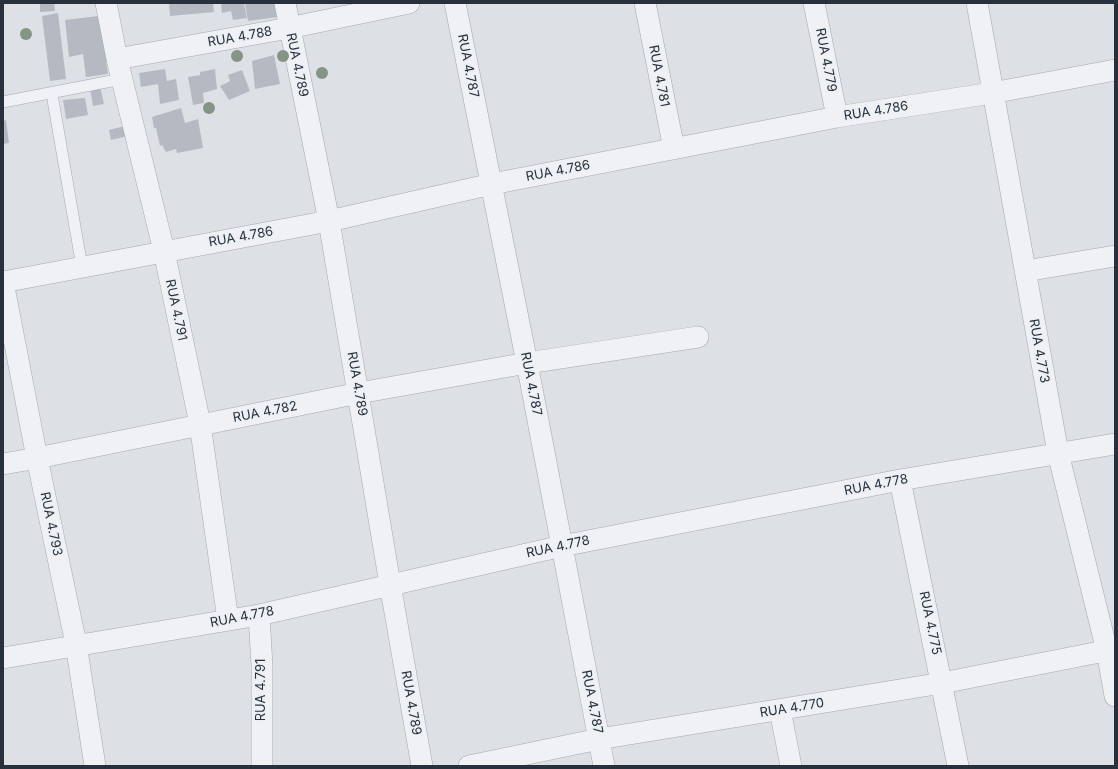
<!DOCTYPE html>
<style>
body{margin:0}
#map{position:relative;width:1118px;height:769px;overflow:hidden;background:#dde1e6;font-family:Inter,sans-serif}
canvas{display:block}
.frame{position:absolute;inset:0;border:4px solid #28303b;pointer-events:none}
</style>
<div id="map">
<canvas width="1118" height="769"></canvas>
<div class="frame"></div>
</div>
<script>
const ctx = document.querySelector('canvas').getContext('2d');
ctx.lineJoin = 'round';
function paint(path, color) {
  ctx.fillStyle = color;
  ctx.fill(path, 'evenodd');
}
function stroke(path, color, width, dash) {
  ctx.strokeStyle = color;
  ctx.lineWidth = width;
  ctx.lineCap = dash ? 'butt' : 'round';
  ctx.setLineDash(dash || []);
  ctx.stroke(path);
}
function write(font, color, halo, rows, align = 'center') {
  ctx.font = font + ' Inter,sans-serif';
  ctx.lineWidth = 3;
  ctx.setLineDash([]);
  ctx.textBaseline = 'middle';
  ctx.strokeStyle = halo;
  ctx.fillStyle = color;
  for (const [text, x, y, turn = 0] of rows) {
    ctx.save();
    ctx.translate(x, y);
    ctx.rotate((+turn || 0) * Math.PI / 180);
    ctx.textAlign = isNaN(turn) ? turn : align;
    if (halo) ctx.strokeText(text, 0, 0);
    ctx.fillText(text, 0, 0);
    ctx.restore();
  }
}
paint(new Path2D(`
 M40,3h14l1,8 -15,1z
 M169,3h44l1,9 -44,4z
 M221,3h23l3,15 -14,2 -2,-9 -9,2z
 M245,3h31l2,14 -30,4z
 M58,13l8,66 -16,2 -8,-65z
 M107,15l7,47h-8l2,12 -22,3 -3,-23 -14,3 -4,-37z
 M274,55l6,29 -25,5 -3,-28z
 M165,69l2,12 9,-2 3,21 -19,4 -2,-20 -17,3 -2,-14z
 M215,69l2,20 -14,4 1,10 -11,2 -5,-28 12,-2v-3z
 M242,70l8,21 -21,9 -9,-14 10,-5 -2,-6z
 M100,86l4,18 -11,2 -3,-18z
 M85,98l3,17 -22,4 -3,-19z
 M181,108l4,15 13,-4 5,29 -26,5 -1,-4 -10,3 -4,-7 -2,1 -4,-18h-2l-2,-11z
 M6,120l3,23 -6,1v-23z
 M125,126l3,10 -17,4 -2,-10z`), '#b5bac2');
const service = new Path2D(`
 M53,100l29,167
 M3,102l119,-23`);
const minor = new Path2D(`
 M106,3l11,56 47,192 36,173 28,196
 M285,3l44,218 61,363 32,182
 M455,3l72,360 77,403
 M645,3l29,146
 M814,3l23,114
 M977,3l81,450 49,198 8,45
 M117,59l172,-31 120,-25
 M1025,271l90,-15
 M3,282l326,-61 163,-37 345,-67 155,-24 123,-23
 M3,282l34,176 39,186 19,122
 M3,464l34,-6 322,-65 168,-30 171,-26
 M900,480l58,286
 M259,615l3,51v100
 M3,658l256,-43 303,-69 338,-66 215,-36
 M780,710l11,56
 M469,766l130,-27 343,-56 173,-34`);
stroke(service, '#a3a8af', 12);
stroke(minor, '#a3a8af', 22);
stroke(service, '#eff1f4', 11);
stroke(minor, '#eff1f4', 21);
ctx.fillStyle = '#859585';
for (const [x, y] of [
 [26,34],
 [237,56],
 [283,56],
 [322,73],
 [209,108]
]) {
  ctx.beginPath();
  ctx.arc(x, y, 6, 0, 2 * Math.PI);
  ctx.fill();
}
write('13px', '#28303b', '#ecf0f4', [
 ["RUA 4.788",240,37,-10],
 ["RUA 4.779",826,60,79],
 ["RUA 4.789",297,65,78],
 ["RUA 4.787",468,66,79],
 ["RUA 4.781",659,76,79],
 ["RUA 4.786",876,111,-9],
 ["RUA 4.786",558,171,-11],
 ["RUA 4.786",241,237,-10],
 ["RUA 4.791",176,310,78],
 ["RUA 4.773",1039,351,80],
 ["RUA 4.789",357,384,80],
 ["RUA 4.787",531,384,79],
 ["RUA 4.782",265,412,-11],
 ["RUA 4.778",876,485,-11],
 ["RUA 4.793",51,524,78],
 ["RUA 4.778",558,547,-12],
 ["RUA 4.778",242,617,-11],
 ["RUA 4.775",930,623,78],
 ["RUA 4.791",261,690,-90],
 ["RUA 4.787",592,702,79],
 ["RUA 4.789",411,703,80],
 ["RUA 4.770",792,708,-9]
]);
</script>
